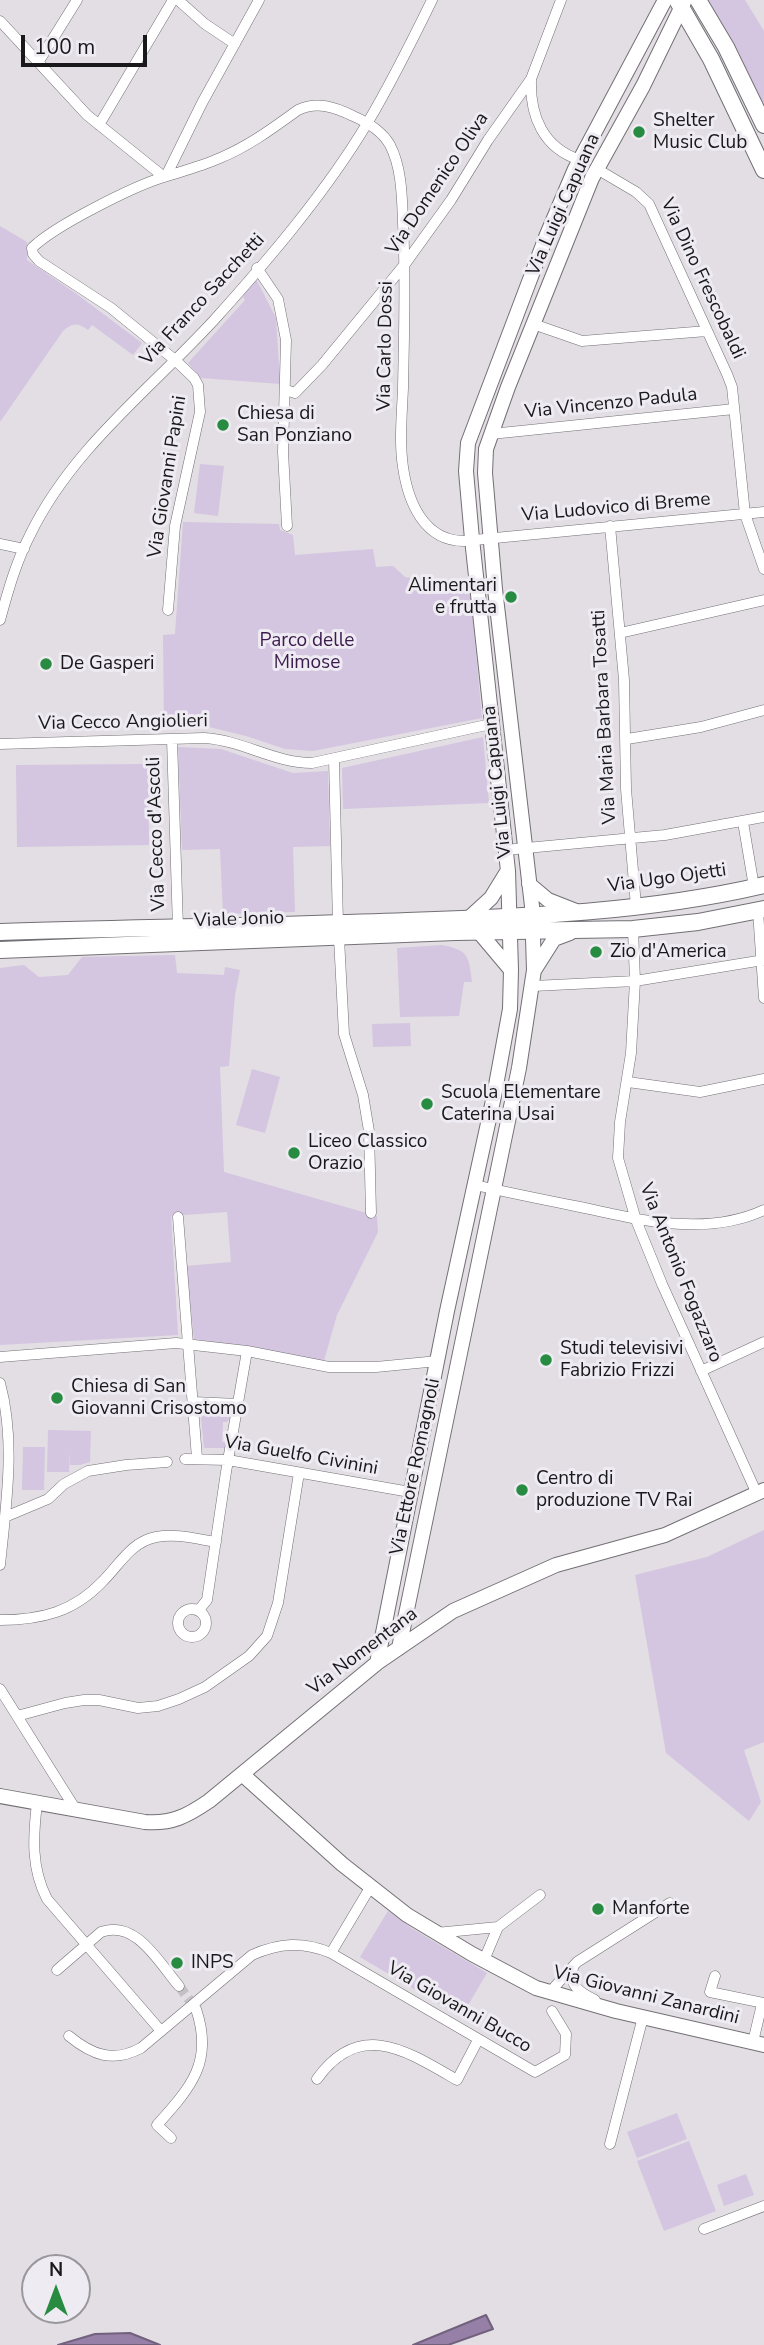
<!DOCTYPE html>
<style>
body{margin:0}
#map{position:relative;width:764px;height:2345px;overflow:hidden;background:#e2dee4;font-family:"Nunito Sans",sans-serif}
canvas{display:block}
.north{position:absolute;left:21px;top:2254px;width:70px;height:70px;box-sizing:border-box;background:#efebf2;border:2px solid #99979c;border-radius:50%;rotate:0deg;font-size:19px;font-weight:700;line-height:28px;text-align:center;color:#19181a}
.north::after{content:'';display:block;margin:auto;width:24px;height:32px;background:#278c41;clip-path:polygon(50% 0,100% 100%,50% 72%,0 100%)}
.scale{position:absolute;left:21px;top:35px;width:126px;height:32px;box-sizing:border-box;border:4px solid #19181a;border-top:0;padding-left:9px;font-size:21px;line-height:24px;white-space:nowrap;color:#19181a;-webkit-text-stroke:5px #efebf2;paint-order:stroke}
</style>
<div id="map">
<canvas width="764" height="2345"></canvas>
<div class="north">N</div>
<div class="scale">100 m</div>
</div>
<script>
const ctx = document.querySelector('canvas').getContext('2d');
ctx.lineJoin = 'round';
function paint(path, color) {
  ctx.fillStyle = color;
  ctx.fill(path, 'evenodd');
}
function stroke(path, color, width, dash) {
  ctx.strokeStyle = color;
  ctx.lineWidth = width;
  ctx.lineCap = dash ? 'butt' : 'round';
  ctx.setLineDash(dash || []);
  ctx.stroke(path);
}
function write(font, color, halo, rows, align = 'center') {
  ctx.font = font + ' "Nunito Sans",sans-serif';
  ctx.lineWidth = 6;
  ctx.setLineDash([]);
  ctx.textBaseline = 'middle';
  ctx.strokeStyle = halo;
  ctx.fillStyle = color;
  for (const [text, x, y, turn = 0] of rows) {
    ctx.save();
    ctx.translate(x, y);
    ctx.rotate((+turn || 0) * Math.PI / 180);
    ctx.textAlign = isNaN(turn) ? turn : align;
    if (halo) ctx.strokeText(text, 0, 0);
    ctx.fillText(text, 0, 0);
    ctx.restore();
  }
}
paint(new Path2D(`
 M708,0h37l19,31v75l-28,-59z
 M0,226l27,16v18l51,35 64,48 -9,12 -41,-30 -4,5c-11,-8 -16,-7 -25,1l-63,91z
 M256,279l20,39 4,66 -79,-6 -13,-15 57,-63 -3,-5z
 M200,464l24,2 -6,50 -24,-3z
 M183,522l96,2 1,6 13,5 2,20 78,-6 3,18 17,-1 12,11 65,12 12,129 -169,33 -28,-2 -39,-13 -37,-9 -45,-1 -1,-91 12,-1z
 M483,737l6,66 -146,6 -1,-41z
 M178,747l43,2 72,24 35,-2 2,75 -37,1 2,65 -72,2 -3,-65 -38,1z
 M148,764l1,81 -132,2 -1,-82z
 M442,945c27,5 27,12 30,37h-8l-5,34 -59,1 -3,-69z
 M175,955l2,18 47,2 1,-8 15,3 -5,25 -6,71 -9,1 4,105 153,44 1,16 -41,83 -14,49 -65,-15 -64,-10 -8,-73 45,-4 -4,-50 -56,4 7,119 -178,10v-377l24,-3 15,12 29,-2 14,-18z
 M410,1023l1,23 -38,1 -1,-23z
 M252,1069l28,8 -15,56 -29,-8z
 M205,1414l25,3 -3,5h-4l-1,20h4v6h-22l-3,-30z
 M48,1430l43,1 -1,31 -10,3h-10v-15l-1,22h-22z
 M23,1447h22l-1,43h-22z
 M764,1530v212l-20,8 17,52 -12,19 -83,-68 -31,-178 72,-18z
 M388,1911l25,18 74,44 -26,44 -101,-60z
 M677,2113l10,26 -50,19 -10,-26z
 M689,2141l27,70 -52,20 -27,-70z
 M746,2174l8,21 -30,11 -7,-21z`), '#d4c5e0');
const water = new Path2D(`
 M486,2315l7,14 -45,16h-35z
 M130,2333l30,12h-102l37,-11z`);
paint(water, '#9780a8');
stroke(water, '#71617d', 2);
stroke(new Path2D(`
 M179,1986l17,23`), '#c4c0c6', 10, [10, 5]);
const street = new Path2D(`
 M178,0l27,24 30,20
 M0,21l87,94 77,62
 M39,61l38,-61
 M531,80c-1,36 12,68 49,80
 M99,125l74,-125
 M597,169l39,23 13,12 78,170 5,13 13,127 19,55
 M166,176l36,-73 57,-103
 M257,268l21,31 8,41 -3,112 4,74
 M533,324l49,17 125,-10
 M286,390l9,3 27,-28 83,-101 46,-64 37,-60 43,-61 30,-79
 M491,434l243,-25
 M610,526l14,154 2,109 10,117
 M0,544l24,5
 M168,610l7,-84 25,-114 -2,-27 -4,-7 -19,-18 -64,-52 -72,-47 -6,-7 -1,-6c22,-22 102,-62 132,-71 19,-6 38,-11 56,-19 29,-12 53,-30 78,-48 19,-9 37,-3 55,6 14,6 29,15 37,29 12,23 12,53 13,78 3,55 1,110 0,165 -1,26 -4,54 0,79 5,35 21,74 61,74l300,-29
 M0,620c8,-29 16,-58 30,-85 42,-87 121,-146 185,-216 55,-61 111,-127 153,-197 23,-39 44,-81 64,-122
 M620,633l144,-33
 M172,739l6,189
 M627,739l74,-12 63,-17
 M0,744l204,-6c38,2 70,25 108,25l179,-39
 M334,759l4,165
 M743,822l11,65
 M505,850l160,-15 99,-18
 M758,911l6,87
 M633,929l2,52 -4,72 -11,69 -2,36 18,62 26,64 95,210
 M339,938l5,96 19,61 6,36 2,82
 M533,986l102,-5 129,-21
 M628,1082l72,10 64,-13
 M475,1185c35,8 70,15 105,22 59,13 126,30 184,3
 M178,1217l19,241
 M0,1357l176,-14 71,8 82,16h47l62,-6
 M701,1371l63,-29
 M0,1383c16,59 6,122 0,182
 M193,1402l45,2
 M185,1459l43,1 182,32
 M5,1517l43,-18 16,-15 24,-13 38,-6 41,-3
 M178 1623a14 14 0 1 1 28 0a14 14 0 1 1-28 0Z
 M198,1611l9,-11 19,-128 21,-121
 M0,1620c41,0 74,-8 103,-39 17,-17 28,-39 53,-44 20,-4 41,2 60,5
 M0,1689l76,121
 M17,1716l48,-13 19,-3h15l39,8 20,-2 21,-7 26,-12 44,-31 18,-20 11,-33 21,-130
 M37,1803c-4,34 -6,65 10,96l114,132
 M436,1933l62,-6
 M331,1953l204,119 30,-17 1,-21 -14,-23
 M484,1960l14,-33 42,-32
 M573,1968c-5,18 8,25 22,32
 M57,1970l44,-38c35,-13 58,31 78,54
 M715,1976l-5,16 54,11
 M549,1993l28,-31 93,-59
 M69,2036c23,19 44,27 72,12l111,-93c27,-12 51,-14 79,-2l40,-67
 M753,2042l9,-38
 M317,2079c43,-60 90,-28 140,1l21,-40
 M171,2138l-14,-13c34,-38 57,-63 39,-116
 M610,2144l33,-127
 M704,2229l60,-23`);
const secondary = new Path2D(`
 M529,884l19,16 28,11
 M468,919l23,-21 16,-26
 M479,932l32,38
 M535,969l19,-30 16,-6
 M399,1648l120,-580 15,-98 -2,-64 -37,-317 -10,-116 1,-24 22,-62 84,-209 51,-92 42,-86
 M377,1663l70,-352 47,-215 16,-87 1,-39 -3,-99 -36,-332 -6,-68 2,-28 78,-206 29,-68 90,-169
 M242,1774l100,90 65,51 65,39 64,34 80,23 148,34
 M0,1796l145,26c27,2 42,-6 64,-21l168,-138 76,-52 103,-46 109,-30 99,-45`);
const primary = new Path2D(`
 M677,0l34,59 53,111
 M698,0l28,47 38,78
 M0,932c136,-4 271,-6 407,-11 118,-4 242,-9 357,-36
 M0,950l455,-18 178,-3 65,-7 66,-13`);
stroke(street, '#737075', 11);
stroke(secondary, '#737075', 16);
stroke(primary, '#737075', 18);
stroke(street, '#fff', 10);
stroke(secondary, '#fff', 14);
stroke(primary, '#fff', 16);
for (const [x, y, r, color] of [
 [639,132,7,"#278c41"],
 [223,425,7,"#278c41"],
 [511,597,7,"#278c41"],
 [46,664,7,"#278c41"],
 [596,952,7,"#278c41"],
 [427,1104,7,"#278c41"],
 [294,1153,7,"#278c41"],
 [546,1360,7,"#278c41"],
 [57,1398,7,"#278c41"],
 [522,1490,7,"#278c41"],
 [598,1909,7,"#278c41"],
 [177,1963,7,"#278c41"]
]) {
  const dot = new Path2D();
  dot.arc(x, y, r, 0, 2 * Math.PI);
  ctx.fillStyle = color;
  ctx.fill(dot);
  stroke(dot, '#efebf2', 2.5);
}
write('19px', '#19181a', '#efebf2', [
 ["Shelter",653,121],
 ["Music Club",653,143],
 ["Chiesa di",237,414],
 ["San Ponziano",237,436],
 ["Alimentari",497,586,"right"],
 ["e frutta",497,608,"right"],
 ["De Gasperi",60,664],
 ["Zio d'America",610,952],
 ["Scuola Elementare",441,1093],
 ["Caterina Usai",441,1115],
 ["Liceo Classico",308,1142],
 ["Orazio",308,1164],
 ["Studi televisivi",560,1349],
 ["Fabrizio Frizzi",560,1371],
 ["Chiesa di San",71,1387],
 ["Giovanni Crisostomo",71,1409],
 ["Centro di",536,1479],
 ["produzione TV Rai",536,1501],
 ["Manforte",612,1909],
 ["INPS",191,1963]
], 'left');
write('19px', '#19181a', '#efebf2', [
 ["Via Domenico Oliva",438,184,-56],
 ["Via Luigi Capuana",564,205,-66],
 ["Via Dino Frescobaldi",702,279,65],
 ["Via Franco Sacchetti",203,300,-47],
 ["Via Carlo Dossi",386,346,-89],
 ["Via Vincenzo Padula",611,404,-6],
 ["Via Giovanni Papini",168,477,-81],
 ["Via Ludovico di Breme",616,508,-5],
 ["Via Maria Barbara Tosatti",605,717,-93],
 ["Via Cecco Angiolieri",123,723,-1],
 ["Via Luigi Capuana",498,782,-96],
 ["Via Cecco d'Ascoli",157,834,-92],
 ["Via Ugo Ojetti",667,879,-8],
 ["Viale Jonio",239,920,-2],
 ["Via Antonio Fogazzaro",680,1273,68],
 ["Via Guelfo Civinini",301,1456,10],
 ["Via Ettore Romagnoli",416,1467,-78],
 ["Via Nomentana",363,1652,-37],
 ["Via Giovanni Zanardini",646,1996,14],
 ["Via Giovanni Bucco",459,2008,30]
]);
write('19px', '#3b1b4e', '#efebf2', [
 ["Parco delle",307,641],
 ["Mimose",307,663]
]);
</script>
